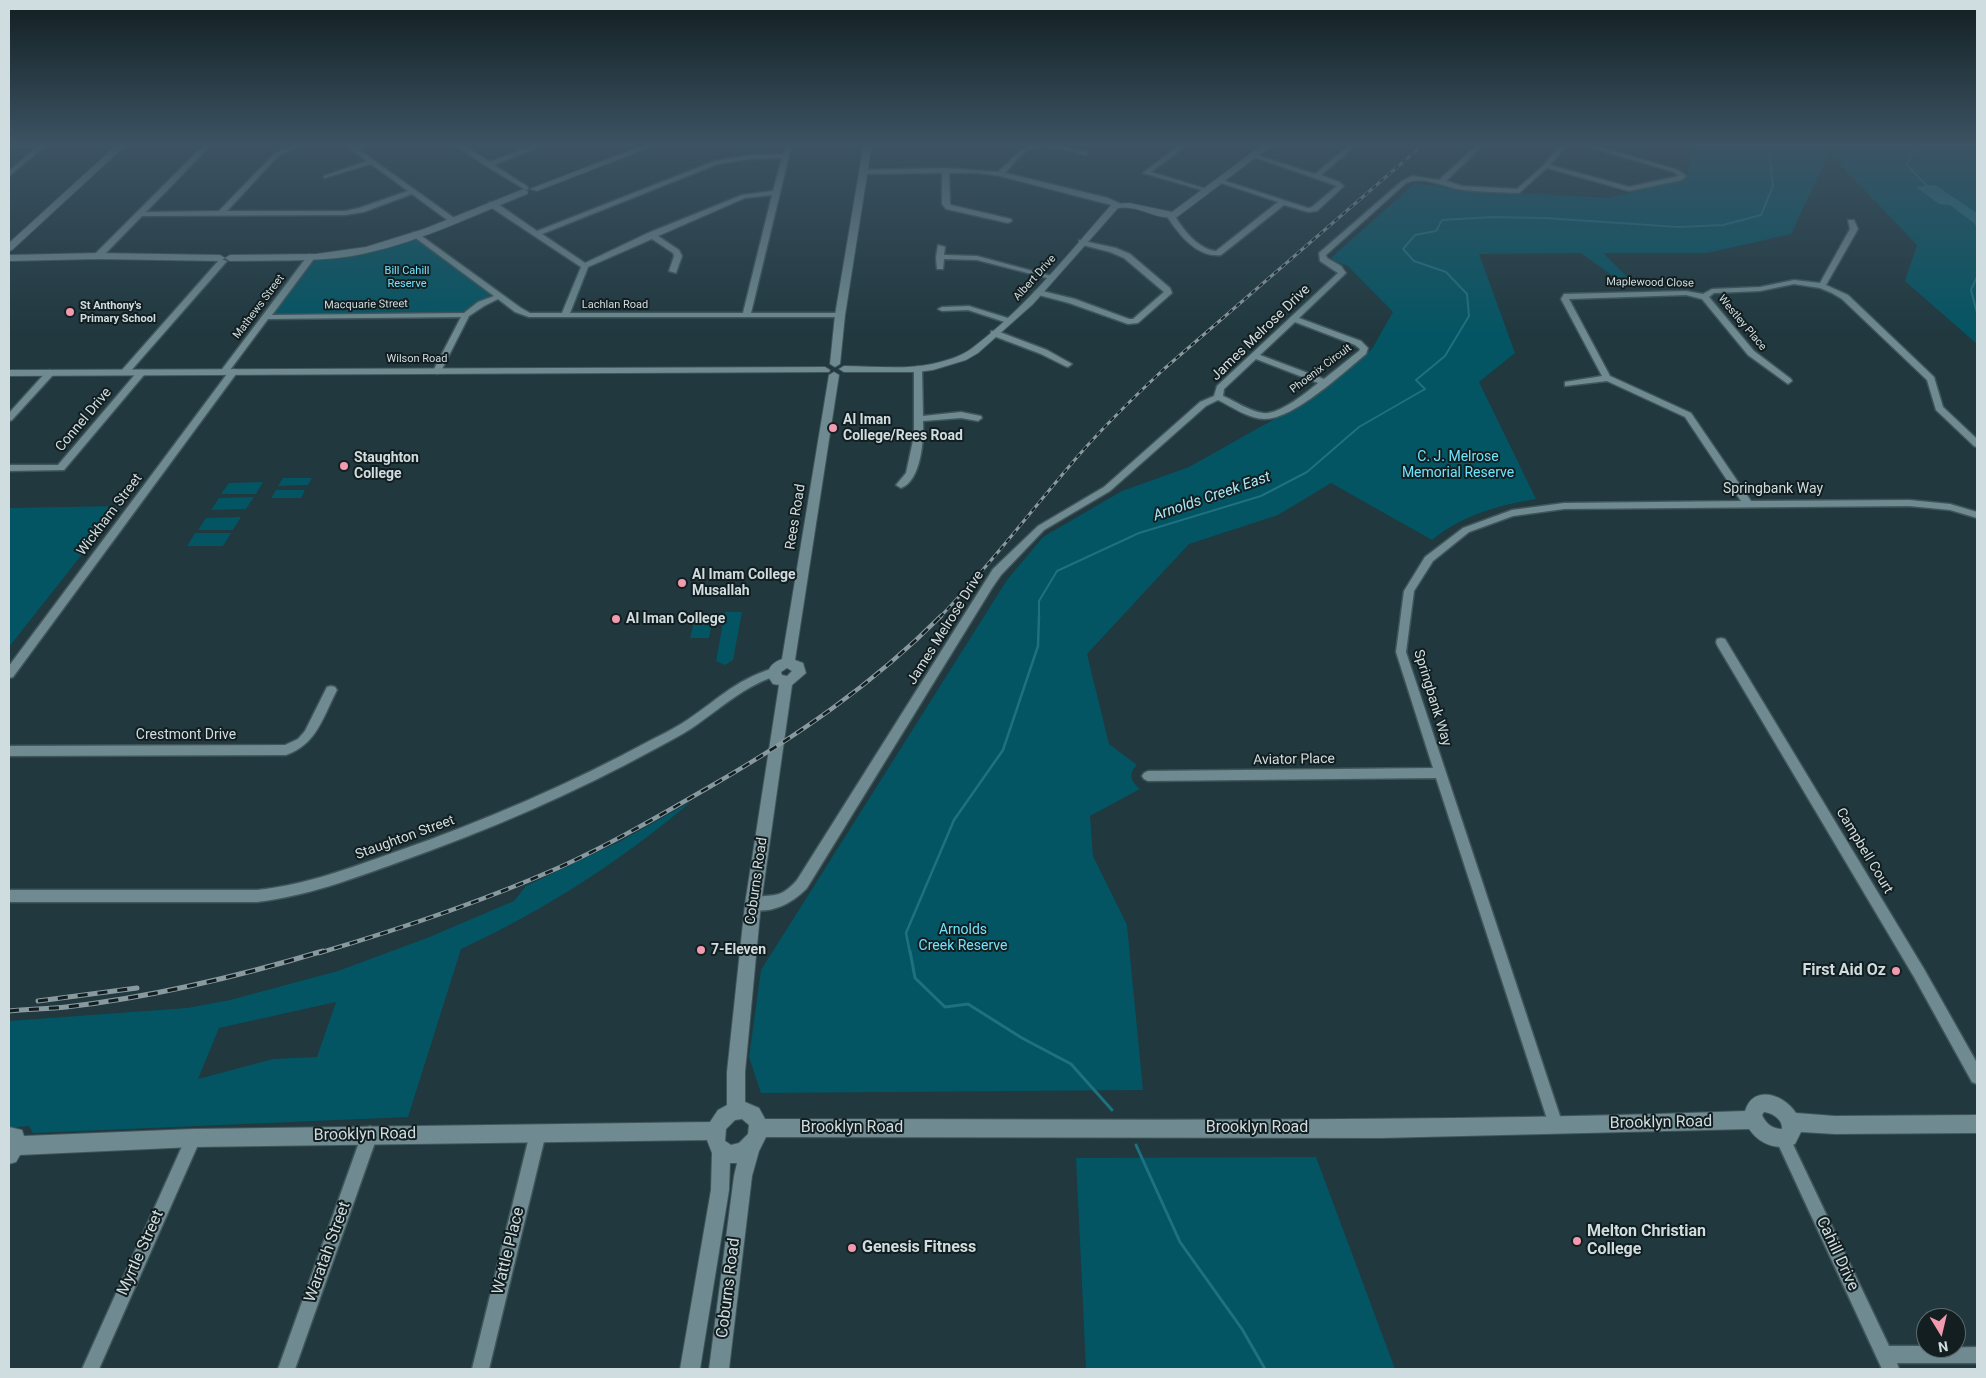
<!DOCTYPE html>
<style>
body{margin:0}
#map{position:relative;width:1986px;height:1378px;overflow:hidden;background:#20383e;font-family:Roboto,sans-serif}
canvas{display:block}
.frame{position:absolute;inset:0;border:10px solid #cfdde1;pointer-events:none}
.north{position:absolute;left:1916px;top:1308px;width:50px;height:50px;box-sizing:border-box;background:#131e20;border:1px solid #5e6a6d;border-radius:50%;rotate:171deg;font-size:14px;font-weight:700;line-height:20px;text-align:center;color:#cfdde1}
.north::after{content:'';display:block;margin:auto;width:18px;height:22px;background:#f29aaf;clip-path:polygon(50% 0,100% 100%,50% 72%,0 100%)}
</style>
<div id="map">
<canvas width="1986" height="1378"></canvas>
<div class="frame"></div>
<div class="north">N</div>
</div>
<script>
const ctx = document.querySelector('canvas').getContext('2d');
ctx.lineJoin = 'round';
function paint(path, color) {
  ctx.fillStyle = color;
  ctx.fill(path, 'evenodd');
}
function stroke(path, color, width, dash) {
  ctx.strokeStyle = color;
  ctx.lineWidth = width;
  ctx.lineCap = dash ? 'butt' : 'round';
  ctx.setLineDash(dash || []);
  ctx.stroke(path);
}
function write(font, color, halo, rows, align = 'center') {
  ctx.font = font + ' Roboto,sans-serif';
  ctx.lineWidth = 4;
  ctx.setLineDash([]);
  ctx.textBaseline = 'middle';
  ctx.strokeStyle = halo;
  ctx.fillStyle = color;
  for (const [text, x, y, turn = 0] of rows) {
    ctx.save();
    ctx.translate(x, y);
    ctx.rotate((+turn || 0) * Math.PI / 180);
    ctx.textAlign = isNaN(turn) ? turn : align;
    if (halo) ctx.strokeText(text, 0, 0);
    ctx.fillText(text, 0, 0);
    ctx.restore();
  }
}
paint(new Path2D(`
 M1692,143h285v201l-72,-63 12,-36 -88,-92 -38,81 -84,19h-104l34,34h-9l-47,-34 -102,1 36,99 -36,29 57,117c-38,6 -75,17 -104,41l-101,-57 -53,32 -89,29 -102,110 22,90 28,21c-9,8 -6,17 3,24l-50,27 3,40 34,69 16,165 -382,3 -12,-36 12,-87 246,-390 36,-43 79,-46 67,-24 130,-73 53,-45 21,-37 -45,-46 -15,-6 -1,-3 83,-74 53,7 140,8 79,-19z
 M414,237l77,58 -30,18 -190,1 42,-54z
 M283,478h29l-4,7 -30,1z
 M263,482l-7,12h-35l8,-11z
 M276,490h29l-4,8h-30z
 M254,497l-8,12 -35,1 8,-12z
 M120,506l-111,141v-139z
 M241,517l-8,13h-35l8,-12z
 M195,533h36l-8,13h-36z
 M725,612h17l-9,48 -8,5 -9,-4z
 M714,613l-5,25h-19l6,-24z
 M692,801c-71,60 -147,109 -231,148l-53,168 -375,16 -4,-7 -11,1 -9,5v-111l178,-13 43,-8 108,-29 89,-33 87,-37 12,-15 95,-45zM336,1002l-19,55 -44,2 -75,20 21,-51z
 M1316,1157l79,212h-309l-10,-211z`), '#035563');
paint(new Path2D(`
 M1935,185l42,28v16l-3,-6 -24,-18 -11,-1 -23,-17z`), '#1e7181');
stroke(new Path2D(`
 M1911,143l4,6 -9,15 23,24
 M1977,277l-6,13 6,23
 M1039,617v-16l18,-30 82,-38 122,-37 46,-24 52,-45 66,-38 -9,-9 29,-24 24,-40 -2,-22 -21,-22 -32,-11 -11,-12 12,-14 21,-4 6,-11 50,-3 53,1 133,9 45,-2 38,-10 12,-29 -5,-43`), '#1e7181', 2);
stroke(new Path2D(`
 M910,953l-4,-20 48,-113 49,-70 35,-104 1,-30`), '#1e7181', 2.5);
stroke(new Path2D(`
 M910,951l5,27 30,29 23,-3 54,34 49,26 41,46
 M1136,1145l44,97 62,87 23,40`), '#1e7181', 3);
const minor = new Path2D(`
 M9,143h35l2,2 -37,31v-5l28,-24h-28z
 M206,143h7l-67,69 73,-1 56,-58 22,-10h10l-28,12 -52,56h118l14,-3 49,-17 -37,-27 -47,14v-2l43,-15 -24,-18h8l3,3 17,-3 -13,6 99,71 -7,2 -38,-28 -48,18 -19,3 -203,1 -41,42h-6v-4z
 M452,143h8l30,19 49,-19h10l-55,22 34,22v2l-2,1 -40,-24z
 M786,143h6l-41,170h92v4h-314l-14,-5 -17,-13 -14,7 -15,10 -28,55 -4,3 -4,-3 28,-54 -193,2 -41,55h-6l-1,-2 89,-118 7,2 -44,59 192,-2 14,-11 16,-6 -81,-60v-4h3l105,76 9,5h32l19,-46 -92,-61v-4h6l42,29 178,-70 35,-6 33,-1zM782,158l-9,33 -31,4 -94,38 -63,30 -43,-29 176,-70 32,-5zM772,195l-29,118h-173l18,-46 64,-28 21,14 1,3 -5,15 7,2 6,-17 -3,-6 -21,-14 87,-38z
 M1037,143l17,1 35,9 -3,2c-19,-4 -45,-15 -62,-2 -7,6 -13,14 -19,20l103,25 11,5v4l-119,-31 -22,-3h-29l1,31 1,1 60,14 1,2 -4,2 -62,-14 -4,-5v-31l-80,1 -3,-2 3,-2 83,-2 53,4 23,-22z
 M1182,143h8l-39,29 58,18v2l-66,-19z
 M1352,143h7l-38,32 18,7 5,4 -27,25 -9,1 -24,-7 -63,50c-25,3 -43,-22 -55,-40l7,-2c9,15 24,36 43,38l62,-49 -60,-20v-2h4l86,28 4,-1 25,-21 -86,-30 5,-1 59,19z
 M1479,143h7l-40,38 16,5 55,3 27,-24 18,-22h7l-19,22 79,22 50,-11 -5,-4 -99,-29h11l92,27 8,6 -4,4 -53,11 -82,-23 -28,25c-18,-1 -37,-1 -55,-3 -18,-2 -40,-15 -58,-7l-80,72 1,3 14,8 5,7 -47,45 62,23 7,7 -2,6c-22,18 -72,65 -101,65 -16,0 -33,-12 -47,-19l-12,6 -96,85 -66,39 -43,45 -9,13 -185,300c-14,15 -38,28 -59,20l-2,-4 2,-4c23,-9 29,3 49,-20l196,-311 45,-43 66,-39 96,-85 14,-6 3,-10 121,-113 -18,-12 -1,-8 83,-72 10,-5 27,4zM1295,322l60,23 5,4 -1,2 -35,28 -64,-24zM1256,359l62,24c-12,10 -39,32 -55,30 -14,-2 -28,-12 -40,-17l1,-7z
 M1848,220h6l4,9 -32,56 22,10 86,82 9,30 34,32v8l-3,-1 -38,-36 -9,-30 -85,-81 -10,-6 -12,-5 -26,-4 -34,7 -46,2 -5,4 45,54 37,28 1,2 -4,3 -40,-29 -46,-56 -16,-4 -117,4 41,77 81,37 60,88 158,-1 41,4 27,8v6l-27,-8 -41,-4 -345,3 -51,7 -44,16 -36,29 -19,30 -8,61 157,473 -2,5 -5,2 -5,-2 -2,-5 -113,-347 -288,3 -4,-2 -2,-3 2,-3 4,-2 285,-3 -37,-116 8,-61 21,-34 38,-29 49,-18 52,-7 177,-2 -56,-84 -78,-36 -42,5v-4l37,-6 -41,-77 3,-5 122,-3 17,3 9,-5 48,-2 34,-7 26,3 30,-54z
 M1079,240l37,8 14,6 40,34 2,5 -34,30 -10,1 -59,-21 -34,-9 -1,-2 4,-2 37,9 54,20h4l31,-27 -40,-34 -14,-6 -31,-8z
 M938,245l7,2 -1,8 33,1 78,21 -4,2 -74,-19 -33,-1 -1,10h-6l-1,-12z
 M220,259l7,2 -99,113h-6v-4z
 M969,306l42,13 1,2 -4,2 -40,-13 -26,1 -4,-2 4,-2z
 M991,331h6l50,19 25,14 -4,3 -3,-1 -24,-12 -50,-19z
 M918,366l4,3 1,47 38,-4 20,4 1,2 -4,3 -17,-3 -38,3c1,19 -2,60 -22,67l-5,-3 10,-12 8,-37v-67z
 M233,369l3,1v4l-223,303 -4,1v-12l221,-296z
 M50,370l4,3 -1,2 -41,45 -3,1v-8l38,-42z
 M141,370l3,1v4l-80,95 -55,1v-6h49l80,-94z
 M1721,638l4,1 199,330 53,94v21l-5,-2 -58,-105 -197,-332 -1,-3 1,-3z
 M774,668l4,1 2,3 -2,3c-34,11 -58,34 -86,53 -12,8 -25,14 -37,21 -82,45 -168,82 -256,113 -47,17 -92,34 -142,40h-248v-12h248c48,-5 93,-22 138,-38 89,-31 173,-67 256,-112 10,-5 20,-10 30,-16 35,-22 51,-43 93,-56z
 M331,686l4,1 2,3c-14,27 -20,54 -51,65l-277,1v-10l276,-1 13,-6 7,-8 22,-44z
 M538,1125l5,3 3,5 -57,236h-17l58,-236 3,-5z
 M370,1126l5,3 3,5 -83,235h-17l84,-235 3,-5z
 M193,1130l5,3 3,5 -102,231h-17l106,-236z
 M1783,1131l5,3 101,212h37v2l51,-1v16h-80l2,6h-17l-104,-225 -3,-5 3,-5z`);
const tertiary = new Path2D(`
 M119,143h9l-116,107 -3,1v-8z
 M649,143h12l-124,48 -7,-2z
 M864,143h8l-27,172 -5,49 -5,3 -5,-3 5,-49z
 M1265,143h10l-98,74c-20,4 -39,-13 -59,-9l-85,96 -55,49 -12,7 -33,10 -15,2h-74l-5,-3 5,-3c28,0 60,4 88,-2 13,-3 28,-7 39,-15 54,-40 97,-95 141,-145l17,-1 43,9z
 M524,189l4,3 -1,2c-57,23 -114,51 -175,62 -40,6 -82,4 -122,5l-5,-3 5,-3 86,-1 50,-7 58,-18z
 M98,253l122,2 5,3 -5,3 -122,-2 -89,2v-6z
 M825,367l5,3 -1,2 -820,4v-6z
 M834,372l5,3 -44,285 8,3 3,10 -14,12 -31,219 -16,168v30l14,6 6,11c327,0 653,4 980,-8 8,-27 39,-17 51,2l39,3 142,-1v18l-142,1 -34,-2 -6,12c-17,7 -35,1 -46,-15l-368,9 -615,-1 -7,14 -7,25 -23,193h-20l25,-193 3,-13h-7l-1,27 -29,179h-20l31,-179 1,-37 -5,-13 -514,7 -173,8 -4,7 -7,2v-37l13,3 2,6 169,-7 517,-7 8,-12 9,-5v-33l18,-168 34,-219 -6,-1 -6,-9c2,-9 7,-13 15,-16l47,-284zM787,668l5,3 -5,5 -5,-1 -1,-3zM1764,1112c9,1 19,8 18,17 -9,0 -16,-5 -20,-14zM742,1119l7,6 -1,9 -9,9 -8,2 -6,-4 1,-12 9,-9z`);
stroke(minor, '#3f555a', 3);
stroke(tertiary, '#3f555a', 2);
paint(minor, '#6f8a90');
paint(tertiary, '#6f8a90');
const railFar2 = new Path2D(`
 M940,617c50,-51 92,-108 139,-162 26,-30 55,-58 85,-86l261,-226`);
const railFar1 = new Path2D(`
 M319,953c81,-24 162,-51 239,-85 53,-24 103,-53 153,-82 85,-49 161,-101 230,-170`);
const rail = new Path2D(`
 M38,1001l99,-13
 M9,1011c19,-2 38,-2 57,-4 87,-10 174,-31 257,-56`);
stroke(railFar2, '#889a9f', 3);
stroke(railFar1, '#889a9f', 4.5);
stroke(rail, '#889a9f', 5);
stroke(railFar2, '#131e20', 2, [5]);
stroke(railFar1, '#131e20', 2.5, [8]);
stroke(rail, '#131e20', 3, [10]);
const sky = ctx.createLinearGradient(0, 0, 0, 336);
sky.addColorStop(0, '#121f22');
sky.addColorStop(0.43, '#3c5363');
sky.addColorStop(1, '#3c536300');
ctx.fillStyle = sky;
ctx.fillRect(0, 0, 1986, 336);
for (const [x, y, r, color] of [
 [70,312,5,"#f29aaf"],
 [833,428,5,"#f29aaf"],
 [344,466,5,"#f29aaf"],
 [682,583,5,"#f29aaf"],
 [616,619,5,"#f29aaf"],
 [701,950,5,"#f29aaf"],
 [1896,971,5,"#f29aaf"],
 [1577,1241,5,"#f29aaf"],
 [852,1248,5,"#f29aaf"]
]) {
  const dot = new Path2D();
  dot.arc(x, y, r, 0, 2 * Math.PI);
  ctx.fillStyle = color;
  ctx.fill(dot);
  stroke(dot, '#131e20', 2);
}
write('11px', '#70e3fd', '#131e20', [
 ["Bill Cahill",407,271],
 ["Reserve",407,284]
]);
write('11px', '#cfdde1', '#131e20', [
 ["Albert Drive",1035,278,-48],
 ["Maplewood Close",1650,283,1],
 ["Macquarie Street",366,305,-1],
 ["Lachlan Road",615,305],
 ["Mathews Street",259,307,-53],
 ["Westley Place",1742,323,50],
 ["Wilson Road",417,359],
 ["Phoenix Circuit",1321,369,-37]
]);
write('bold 11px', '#cfdde1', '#131e20', [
 ["St Anthony's",80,306],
 ["Primary School",80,319]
], 'left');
write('14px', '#cfdde1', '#131e20', [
 ["James Melrose Drive",1261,333,-44],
 ["Connel Drive",84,420,-50],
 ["Springbank Way",1773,489],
 ["Wickham Street",110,515,-53],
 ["Rees Road",796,517,-81],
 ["James Melrose Drive",946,628,-58],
 ["Springbank Way",1432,698,73],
 ["Crestmont Drive",186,735],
 ["Aviator Place",1294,760,-1],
 ["Staughton Street",405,838,-20],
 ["Campbell Court",1864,851,59],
 ["Coburns Road",757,881,-82]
]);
write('bold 14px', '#cfdde1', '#131e20', [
 ["Al Iman",843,420],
 ["College/Rees Road",843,436],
 ["Staughton",354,458],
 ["College",354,474],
 ["Al Imam College",692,575],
 ["Musallah",692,591],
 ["Al Iman College",626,619],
 ["7-Eleven",711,950]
], 'left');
write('14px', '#70e3fd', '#131e20', [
 ["C. J. Melrose",1458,457],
 ["Memorial Reserve",1458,473],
 ["Arnolds",963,930],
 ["Creek Reserve",963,946]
]);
write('italic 15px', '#a9e7f6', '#131e20', [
 ["Arnolds Creek East",1212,497,-19]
]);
write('bold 16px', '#cfdde1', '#131e20', [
 ["First Aid Oz",1886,971,"right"],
 ["Melton Christian",1587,1232],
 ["College",1587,1250],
 ["Genesis Fitness",862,1248]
], 'left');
write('16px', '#cfdde1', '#131e20', [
 ["Brooklyn Road",1661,1123,-1],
 ["Brooklyn Road",852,1128],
 ["Brooklyn Road",1257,1128],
 ["Brooklyn Road",365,1135,-1],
 ["Wattle Place",509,1251,-76],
 ["Waratah Street",328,1252,-70],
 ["Myrtle Street",141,1253,-66],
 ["Cahill Drive",1837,1254,65],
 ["Coburns Road",729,1288,-83]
]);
</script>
